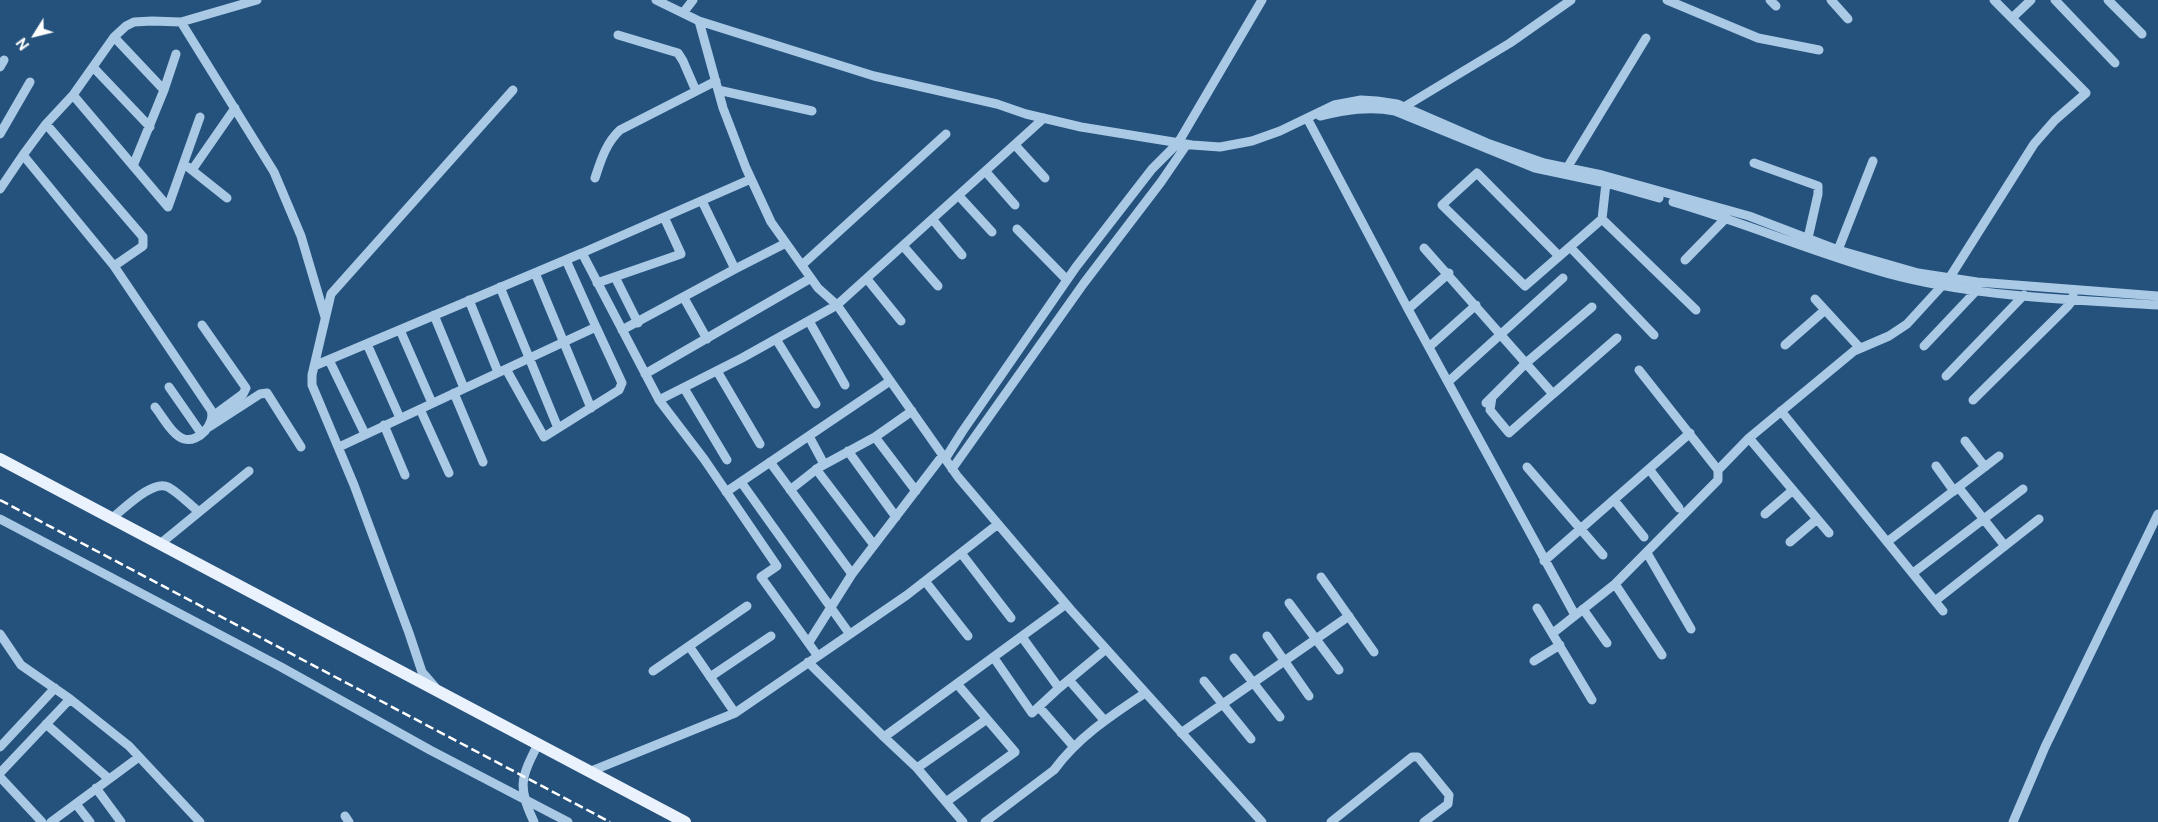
<!DOCTYPE html>
<style>
body{margin:0}
#map{position:relative;width:2158px;height:822px;overflow:hidden;background:#25527d;font-family:"Public Sans",sans-serif}
canvas{display:block}
.north{position:absolute;left:10px;top:10px;width:50px;height:50px;-webkit-text-stroke:4px #25527d;paint-order:stroke;rotate:234deg;font-size:14px;font-weight:700;line-height:20px;text-align:center;color:#fff}
.north::after{content:'';display:block;margin:auto;width:18px;height:22px;background:#fff;clip-path:polygon(50% 0,100% 100%,50% 72%,0 100%)}
</style>
<div id="map">
<canvas width="2158" height="822"></canvas>
<div class="north">N</div>
</div>
<script>
const ctx = document.querySelector('canvas').getContext('2d');
ctx.lineJoin = 'round';
function stroke(path, color, width, dash) {
  ctx.strokeStyle = color;
  ctx.lineWidth = width;
  ctx.lineCap = dash ? 'butt' : 'round';
  ctx.setLineDash(dash || []);
  ctx.stroke(path);
}
stroke(new Path2D(`
 M656,0l43,21 175,55 123,28 29,10 55,13 111,18 28,2 32,-6 28,-10 54,-26 27,-5 16,1 20,3 90,39 57,20 58,12 147,41 89,34 80,23 59,9 181,14
 M1667,0l91,38 61,12
 M1770,0l6,6
 M1831,0l17,19
 M2055,0l60,63
 M2108,0l34,34
 M683,13l10,-13
 M2012,18l19,-18
 M699,21l24,87 23,60 25,54 47,66 19,17 121,172 113,133 191,212
 M181,22l93,150 27,64 24,81
 M618,35l60,18 5,8 13,30
 M114,37l50,53
 M0,67l4,-7
 M93,67l57,60
 M718,90l94,21
 M73,95l95,112 32,-90
 M1403,110l1,-3 106,-64 61,-43
 M1320,116c26,-6 49,-10 75,-5l140,57 71,15 53,15
 M1307,118l101,191 167,306
 M46,124l97,113v9l-29,20
 M0,134l30,-52
 M1015,145l30,33
 M23,155l91,111 97,144c5,13 -12,33 -27,29 -12,-4 -21,-22 -29,-32
 M1754,163l64,23v8l-10,44
 M133,166l31,-76 12,-36
 M188,167l39,31
 M1567,168l79,-130
 M192,170l43,-62
 M986,172l29,33
 M595,178c6,-18 11,-35 25,-48l96,-49
 M0,189l23,-34 23,-31 27,-29 41,-58 12,-11 8,-4 18,-1 29,1 76,-22
 M959,196l33,36
 M702,201l33,68 51,-26
 M1673,202c77,22 151,55 228,75 81,20 174,23 257,28
 M1602,219l94,91
 M933,220l29,35
 M1017,229l50,51
 M904,247l34,39
 M1570,247l84,88
 M1424,248l129,146 64,-56
 M1838,250l35,-89
 M1559,256l-82,-83 -35,32 83,81 77,-67 4,-36
 M566,260l30,67
 M1685,260l41,-42
 M802,265l144,-131
 M535,273l56,135
 M615,277l23,46
 M867,279l34,42
 M597,283l84,-29 -17,-37
 M500,287l58,141
 M684,298l23,41
 M1815,299l45,49
 M469,300l29,72
 M1408,309l41,-36
 M434,315l30,73
 M809,321l36,64
 M202,325l44,63 -3,6 -30,22
 M400,330l32,73
 M622,330l113,-61
 M776,339l40,65
 M367,344l33,74
 M1785,345l40,-35
 M1924,346l53,-56
 M1429,347l47,-42
 M329,360l36,74
 M314,366l268,-113
 M717,371l43,73
 M645,374l166,-96
 M1946,376l78,-81
 M1448,382l115,-104
 M169,387l32,46
 M684,388l43,72
 M454,393l29,69
 M1492,397l-2,13 19,23 44,-39
 M659,400l-77,-147 169,-74
 M1973,400l95,-94 4,-5 1,-5
 M1486,403l40,-40 66,-56
 M420,409l29,64
 M1781,411l162,200
 M384,425l21,50
 M209,427l51,-33 7,-1 34,54
 M809,436l15,28
 M875,437l41,54
 M1749,438l80,95
 M1965,441l20,26
 M339,447l257,-120 26,56 -3,7 -75,47 -38,-68
 M848,451l48,66
 M945,459l17,-27 114,-165 76,-98 26,-26 84,-143
 M770,462l82,112
 M1936,466l18,25
 M1527,467l76,88
 M816,469l58,76
 M952,469l132,-186 77,-101 26,-38
 M1649,469l30,39
 M1718,470l31,-32 105,-87 35,-15 18,-12 43,-47 84,-133 21,-24 31,-27 -92,-93
 M741,482l108,151
 M1959,488l46,58
 M790,490l28,-22 57,-31 37,-26
 M726,492l164,-111
 M1614,500l30,37
 M1765,514l28,-24
 M112,518c12,-9 41,-39 56,-31 11,6 21,17 31,25
 M0,519l281,148 149,83 138,72
 M1790,542l27,-23
 M1887,542l112,-86
 M160,544l89,-73
 M961,553l50,65
 M1647,553l44,76
 M1544,561l146,-128
 M1913,573l110,-84
 M1321,577l53,75
 M925,581l43,55
 M1615,584l47,71
 M1935,601l104,-82
 M1289,603l50,67
 M1537,608l55,92
 M1583,609l24,34
 M1553,633l62,-49 103,-104v-10l-79,-100
 M0,634l21,31 49,34 59,47 71,76
 M1267,636l42,60
 M1022,637l37,51 47,-39
 M809,642l43,-68 91,-119
 M689,646l46,67
 M817,655l-56,-78 16,-11 -73,-107 -45,-59 83,-42 95,-53 207,-187
 M994,658l38,55 27,-25
 M1234,658l46,59
 M1534,661l26,-16
 M808,662l76,75
 M653,671l94,-65
 M710,677l61,-41
 M1069,680l35,40
 M1204,681l47,58
 M435,687l-13,-15 -13,-39 -55,-148 -42,-100v-10l19,-81 182,-204
 M1039,707l35,40
 M46,724l63,55
 M1181,733l168,-117
 M0,747l55,-59
 M917,768l70,-49
 M589,772l146,-59 172,-118 91,-71
 M0,773l70,-74
 M0,777l42,45
 M96,788l25,34
 M946,802l69,-50 -57,-67
 M76,804l14,18
 M345,816l4,6
 M51,822l88,-65
 M534,822c-17,-36 -13,-44 4,-78
 M963,822l-46,-54 -33,-31 182,-133
 M985,822l69,-52c24,-33 58,-55 91,-77
 M1331,822l81,-65h6l31,38 -1,9 -24,18
 M2013,822l32,-75 113,-233`), '#a9c9e5', 9);
stroke(new Path2D(`
 M0,459l685,363`), '#eaf2fd', 12);
stroke(new Path2D(`
 M0,500l610,322`), '#fff', 2.5, [9, 4]);
</script>
